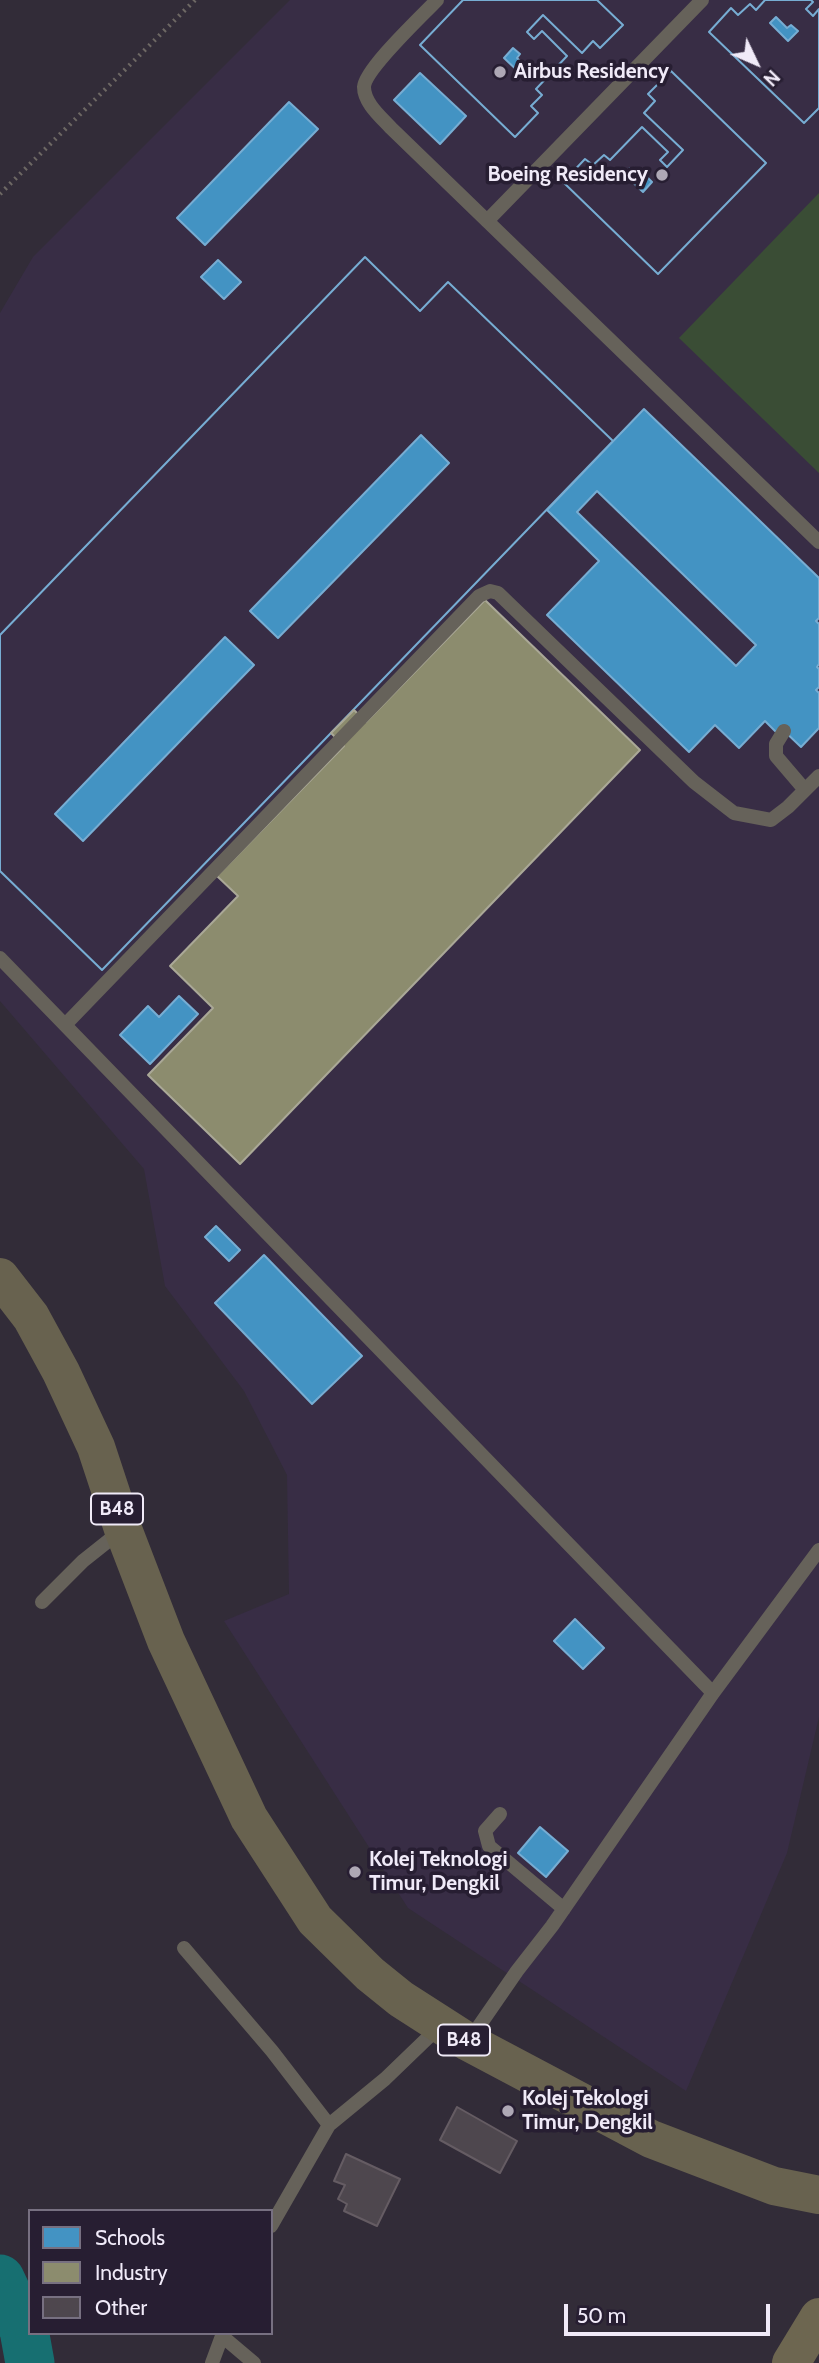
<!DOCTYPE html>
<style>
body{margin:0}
#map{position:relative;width:819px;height:2363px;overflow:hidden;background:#322c38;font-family:Cabin,sans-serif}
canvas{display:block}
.legend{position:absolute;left:28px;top:2209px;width:245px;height:126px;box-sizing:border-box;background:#271e32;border:2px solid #777081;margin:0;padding:9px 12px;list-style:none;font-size:21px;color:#f0eaf8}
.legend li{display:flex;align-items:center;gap:14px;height:35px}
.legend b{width:35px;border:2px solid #777081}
.north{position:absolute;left:721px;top:28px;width:70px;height:70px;-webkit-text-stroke:5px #271e32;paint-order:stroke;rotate:134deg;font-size:19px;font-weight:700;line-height:28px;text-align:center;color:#f0eaf8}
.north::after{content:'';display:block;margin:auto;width:24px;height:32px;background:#f0eaf8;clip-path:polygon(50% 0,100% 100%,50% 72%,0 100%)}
.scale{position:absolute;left:564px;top:2304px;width:206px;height:32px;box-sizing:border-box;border:4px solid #f0eaf8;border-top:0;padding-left:9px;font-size:21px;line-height:24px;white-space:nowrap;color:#f0eaf8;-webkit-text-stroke:5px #271e32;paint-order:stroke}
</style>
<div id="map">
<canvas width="819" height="2363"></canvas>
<ul class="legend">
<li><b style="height:19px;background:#4393c3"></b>Schools</li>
<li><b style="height:19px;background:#8c8c6e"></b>Industry</li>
<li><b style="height:19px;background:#4e474e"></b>Other</li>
</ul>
<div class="north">N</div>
<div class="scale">50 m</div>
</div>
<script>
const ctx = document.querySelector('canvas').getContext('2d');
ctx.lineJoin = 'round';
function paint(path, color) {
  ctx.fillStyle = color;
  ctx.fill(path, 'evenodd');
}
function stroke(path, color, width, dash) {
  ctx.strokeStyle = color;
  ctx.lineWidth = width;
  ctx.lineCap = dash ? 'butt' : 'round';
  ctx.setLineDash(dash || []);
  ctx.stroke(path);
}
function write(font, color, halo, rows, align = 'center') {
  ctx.font = font + ' Cabin,sans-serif';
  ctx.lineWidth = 7;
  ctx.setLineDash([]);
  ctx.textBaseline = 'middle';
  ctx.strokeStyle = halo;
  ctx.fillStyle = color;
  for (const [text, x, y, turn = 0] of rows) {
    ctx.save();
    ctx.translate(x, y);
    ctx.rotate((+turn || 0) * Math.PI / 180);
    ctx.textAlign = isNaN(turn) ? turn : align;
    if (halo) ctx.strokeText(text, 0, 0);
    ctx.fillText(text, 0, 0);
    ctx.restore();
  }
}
paint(new Path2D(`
 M290,0h529v1717l-32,136 -101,238 -278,-183 -184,-287 65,-27 -2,-119 -43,-84 -79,-105 -21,-117 -144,-168v-688l33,-56z`), '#382d45');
paint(new Path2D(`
 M819,193v280l-140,-135z`), '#3a4d35');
const schools = new Path2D(`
 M463,0h134l26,25 -23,23 -7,-7 -11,12 -39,-38 -16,17 7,7 8,-8 25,25 -31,33 6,6 -11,11 7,7 -23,24 -95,-92zM513,48l7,6 -3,4 11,11 -6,6 -18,-17z
 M463,0h134l26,25 -23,23 -7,-7 -11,12 -39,-38 -16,17 7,7 8,-8 25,25 -31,33 6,6 -11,11 7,7 -23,24 -95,-92z
 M765,0h46l2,2 -7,7 7,7 6,-7v99l-15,15 -95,-91 22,-24 7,7 12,-11 6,6zM776,17l11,11 4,-3 7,6 -10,10 -18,-18z
 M765,0h46l2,2 -7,7 7,7 6,-7v99l-15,15 -95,-91 22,-24 7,7 12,-11 6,6z
 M671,71l95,92 -108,111 -95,-92 22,-23 8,6 11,-10 6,5 32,-33 26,25 -8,8 7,7 16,-17 -39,-37 11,-12 -7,-7zM630,168l12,11 3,-4 7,7 -9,10 -19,-18z
 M671,71l95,92 -108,111 -95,-92 22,-23 8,6 11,-10 6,5 32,-33 26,25 -8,8 7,7 16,-17 -39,-37 11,-12 -7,-7z
 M420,73l46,43 -26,28 -46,-44z
 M289,102l29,27 -113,116 -28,-27z
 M365,257l55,54 28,-29 165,159 -511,529 -102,-99v-236zM421,435l28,28 -171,175 -28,-27zM225,637l29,28 -171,176 -28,-27z
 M365,257l55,54 28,-29 165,159 -511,529 -102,-99v-236z
 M218,260l23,22 -17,17 -23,-22z
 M644,409l175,169v40l-3,3 3,3v40l-2,3 2,2v18l-3,3 3,3v35l-18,19 -21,-20 -4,5 -11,-11 -26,27 -24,-23 -26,27 -142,-137 52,-54 -52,-51zM597,491l159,154 -20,21 -159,-154z
 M179,996l19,18 -48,50 -30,-29 28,-29 11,11z
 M216,1226l24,24 -11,11 -24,-24z
 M264,1255l98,101 -50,48 -97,-101z
 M575,1619l29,29 -21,21 -29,-28z
 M540,1827l28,24 -22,26 -28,-24z`);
paint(schools, '#4393c3');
stroke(schools, '#77add3', 2);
const industry = new Path2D(`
 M485,600l155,150 -400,414 -92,-89 65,-67 -43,-42 68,-70 -21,-20 127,-130 -13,-13 23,-23 12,12z`);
paint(industry, '#8c8c6e');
stroke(industry, '#aaa897', 2);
stroke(new Path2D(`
 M0,2279l24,51 6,33`), '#176f71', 49);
const building = new Path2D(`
 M457,2107l60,34 -17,32 -60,-33z
 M346,2154l54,25 -23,47 -33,-15 3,-7 -9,-5 7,-14 -11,-4z`);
paint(building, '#4e474e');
stroke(building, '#655c63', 2);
stroke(new Path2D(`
 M0,194l195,-194`), '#6d6864', 4.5, [2, 5]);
stroke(new Path2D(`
 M437,0c-15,16 -72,69 -73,87 0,16 17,30 27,41l428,414
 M487,221l215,-221
 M784,731l-8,13v12l29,34
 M0,958l713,735
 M65,1025l414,-429 11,-5 8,2 196,189 40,31 37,7 17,-13 31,-31
 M42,1602l41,-41 39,-31
 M500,1814l-15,17 4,15 75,63
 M184,1948l88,103 57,74
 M468,2042l49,-71 35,-45 161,-233 106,-143
 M271,2226l58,-101 56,-46 55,-53
 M223,2333l-1,3 32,27
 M212,2363l10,-27`), '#66625a', 14);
stroke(new Path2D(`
 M0,1277l31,40 30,55 35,75 27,82 43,112 83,177 66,102 55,54 31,25 67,43 183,97 123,47 45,9`), '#68624f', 38);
stroke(new Path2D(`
 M791,2363l28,-46`), '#6d6650', 38);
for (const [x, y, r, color] of [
 [500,72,7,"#aea8b5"],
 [662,175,7,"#aea8b5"],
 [355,1872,7,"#aea8b5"],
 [508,2111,7,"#aea8b5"]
]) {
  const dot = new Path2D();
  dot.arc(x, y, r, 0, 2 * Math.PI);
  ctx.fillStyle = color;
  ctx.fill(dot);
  stroke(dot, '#271e32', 2.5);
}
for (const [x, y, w] of [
 [117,1509,52],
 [464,2040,52]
]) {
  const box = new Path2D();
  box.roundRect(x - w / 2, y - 15.5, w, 31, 5);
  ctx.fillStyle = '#271e32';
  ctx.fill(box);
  stroke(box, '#f0eaf8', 2);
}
write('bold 19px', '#f0eaf8', null, [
 ["B48",117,1509],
 ["B48",464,2040]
]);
write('bold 21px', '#f0eaf8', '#271e32', [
 ["Airbus Residency",514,72],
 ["Boeing Residency",648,175,"right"],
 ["Kolej Teknologi",369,1860],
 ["Timur, Dengkil",369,1884],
 ["Kolej Tekologi",522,2099],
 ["Timur, Dengkil",522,2123]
], 'left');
</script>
